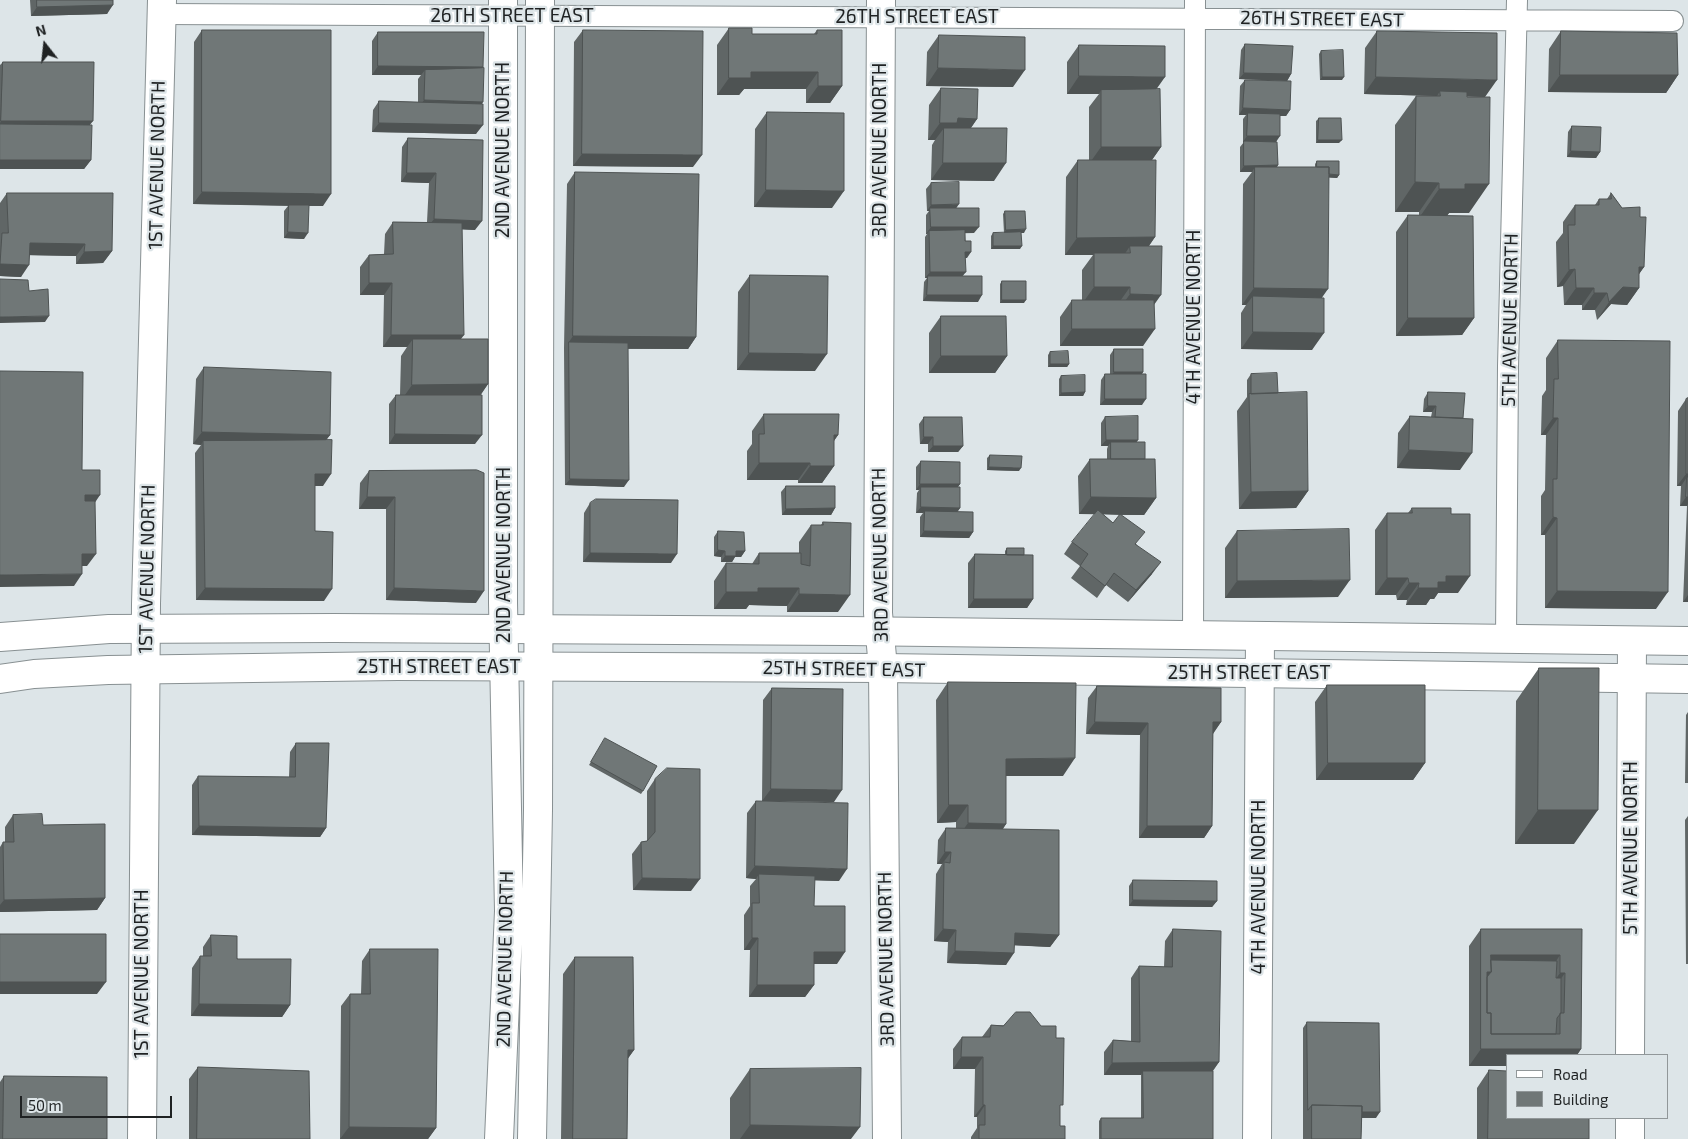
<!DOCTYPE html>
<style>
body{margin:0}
#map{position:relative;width:1688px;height:1139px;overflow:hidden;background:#dde5e8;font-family:"Exo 2",sans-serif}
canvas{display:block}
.legend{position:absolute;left:1506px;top:1054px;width:162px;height:65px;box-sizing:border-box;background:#dde5e8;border:1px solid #919799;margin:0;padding:6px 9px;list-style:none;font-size:15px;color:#1f2223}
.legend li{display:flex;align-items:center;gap:10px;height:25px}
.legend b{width:25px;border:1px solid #919799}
.north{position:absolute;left:20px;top:20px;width:50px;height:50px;-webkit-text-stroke:4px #dde5e8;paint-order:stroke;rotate:344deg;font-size:14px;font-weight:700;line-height:20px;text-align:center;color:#1f2223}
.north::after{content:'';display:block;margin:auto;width:18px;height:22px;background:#1f2223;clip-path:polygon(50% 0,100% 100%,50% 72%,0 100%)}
.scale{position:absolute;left:20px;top:1096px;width:152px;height:22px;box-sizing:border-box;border:2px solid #1f2223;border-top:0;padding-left:6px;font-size:15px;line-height:18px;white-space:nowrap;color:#1f2223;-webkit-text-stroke:4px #dde5e8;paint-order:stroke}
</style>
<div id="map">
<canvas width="1688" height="1139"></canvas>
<ul class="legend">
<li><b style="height:6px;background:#fff"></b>Road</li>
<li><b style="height:14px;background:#707777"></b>Building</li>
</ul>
<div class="north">N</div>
<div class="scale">50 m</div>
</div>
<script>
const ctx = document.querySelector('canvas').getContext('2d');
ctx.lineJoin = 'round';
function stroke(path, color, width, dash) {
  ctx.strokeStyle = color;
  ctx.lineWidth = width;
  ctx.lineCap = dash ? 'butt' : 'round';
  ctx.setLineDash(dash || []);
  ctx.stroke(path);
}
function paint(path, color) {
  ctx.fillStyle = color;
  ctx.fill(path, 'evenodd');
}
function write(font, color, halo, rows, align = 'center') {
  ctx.font = font + ' "Exo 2",sans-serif';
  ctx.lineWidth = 4.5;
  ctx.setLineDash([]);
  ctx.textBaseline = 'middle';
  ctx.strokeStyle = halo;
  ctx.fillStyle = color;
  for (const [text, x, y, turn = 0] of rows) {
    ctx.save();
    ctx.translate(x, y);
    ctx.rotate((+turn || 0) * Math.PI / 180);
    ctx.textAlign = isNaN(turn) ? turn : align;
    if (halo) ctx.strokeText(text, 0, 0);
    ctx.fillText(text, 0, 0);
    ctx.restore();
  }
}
const street = new Path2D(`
 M161,14l1512,7
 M1193,635l2,-635
 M1506,639l2,-273 9,-366`);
const secondary = new Path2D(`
 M881,0l-3,613 5,55 4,471
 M1630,1055l2,-414
 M142,1139l4,-535 16,-604
 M499,1139l10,-228 -6,-308v-603
 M532,1139l6,-329 2,-810
 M1257,1139l3,-503
 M1630,1139v-21`);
const primary = new Path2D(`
 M0,637l109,-8 225,-1 512,3 842,10
 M0,679l34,-5 74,-4 290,-4 485,2 805,11`);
stroke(street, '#889092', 22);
stroke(secondary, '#889092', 30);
stroke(primary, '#889092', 30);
stroke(street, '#fff', 20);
stroke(secondary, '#fff', 28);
stroke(primary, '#fff', 28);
paint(new Path2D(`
 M30,0h83l-6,14 -76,2z
 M729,28l23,6h62l3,-4 25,56 -12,17h-24v-14h-62l-5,6h-22v-50z
 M202,30l121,176h-14l-5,33 -20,-1v-27l4,-5 -95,-2 1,-162z
 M583,30l110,137 -120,-1 1,-124z
 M1377,31l108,66 -18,-1 2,117h-20l-2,3 27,102 -12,17 -66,1v-104l12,-17h11v-3h-24v-87l21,-29h21l-73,-2 1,-46z
 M1561,31l117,44 -12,18 -118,-1 1,-43z
 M378,32l105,35 -1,1v36l-6,30 -104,-2 1,-22 6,-9 39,1v-23l3,-4h-49v-34z
 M939,35l74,52 -87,-1 1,-34z
 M1245,44l46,30 -4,7 -48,-2 2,-29z
 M1079,45l77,44 5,58 -9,13 3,77 -6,9 5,59 -11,41h-83v-29l12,-17h10v-30l11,-15h-28l1,-78 12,-17h11v-53l10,-13h-32v-32z
 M1321,51l21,29h-22l-1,-26z
 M3,62l87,63 1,35 -7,9h-84v-104z
 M1245,80l45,30 -4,6h-6l-4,26 2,23 -1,2h38v-3l2,-3 22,14 -2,3 -8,-1 -7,121 -10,52 -71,-1v-36l5,-8h-4l1,-121 9,-12h-12v-25l4,-5h-1v-23l3,-4h-7l1,-29z
 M941,88l36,31 -6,9 23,53 -63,-1 1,-35 3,-5h-7l1,-35z
 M767,112l65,96 -78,-1 1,-78z
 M1319,118l20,25h-23v-22z
 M1572,126l28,26 -4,6 -29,-1 1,-25z
 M408,138l75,2 -8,90 -13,-1 -1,110 27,45 -8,11 -5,49h-86v-40l7,-9h4l1,-39 6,-9h-24l1,-52h-24v-28l9,-12 15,-1 1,-20 8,-12h34l2,-39 -28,-1 1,-35z
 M575,172l121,165 -8,12h-60l-4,138 -59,-2 -1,-137 3,-164z
 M931,183l25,25 18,25h-9l2,25h-2l-3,18 16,26 -55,-1 1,-19 3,-4h-2v-41l2,-3h-1v-19l3,-4h-2l-1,-22z
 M7,193l105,58 -9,12 -27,1v-8l-47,-1 -8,22 -21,-1v-73z
 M1611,193l11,15 18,9 4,50 -5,7v14l-12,17 -16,-1 -14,16 -2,-10h-13v-5h-18l-1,-19 -6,1 -1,-45 7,-9v-11l12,-17h20l4,-6h8z
 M1005,211l19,22h-3l-1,16h-29v-13l2,-3h11l-1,-19z
 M750,275l65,96 -78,-1 1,-78z
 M1002,281l22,22h-24v-19z
 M941,316l66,40 -12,17h-66v-40z
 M1558,340l98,269 -111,-1v-73h-4v-39l4,-6 1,-55h-5l1,-39 4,-6v-32z
 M1114,349l29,23 -1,2v31h-42l1,-25 4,-6h5v-19z
 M1050,352l19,12 -2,3h-19v-12z
 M204,367l126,68 -4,5 -3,46h-8v45l9,70 -128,-1 -1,-147 6,-8 -8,-1 3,-65z
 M1251,374l27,19 30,98 -12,17 -57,1 -2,-98 10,-14v-17z
 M1061,376l24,16 -2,4h-24v-17z
 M1428,392l35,26 -3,52 -63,-2 1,-35 12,-17 21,1 1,-5h-9l1,-13z
 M1688,398v204h-5l4,-96h-7l1,-20h-4l1,-75 8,-12z
 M764,414l74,21 -4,6v25l-12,17h-24v-3h-51v-29l5,-7v-13z
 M924,417l39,29 -5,6h-30v-8h-8l-1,-20z
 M1105,417l31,25 9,17 11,39 -12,17h-23l31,59 -24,28 -22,-17 -9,13 -26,-20 9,-12 -16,-12 8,-12 23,-28h-16l-1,-38 12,-17h17v-10l1,-3h-7v-23zM1103,514l17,1 -7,8z
 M990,455l29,16 -32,-1v-12z
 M921,461l39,23 -2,3 2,21 -3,4 16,20 -4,6 -49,-1v-20l3,-4h-7l1,-20 2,-3h-3v-23z
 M477,470l-1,133 -90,-3v-91h-27l1,-26 9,-12z
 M786,486l49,22 -4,7h-49l-1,-23z
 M590,503l81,60 -88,-1 1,-49z
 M1412,508l39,6 7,79h-20l-4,6h-4l-4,6h-20l1,-5h-10l-1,-5h-21v-65l12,-17h21z
 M823,522l15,90h-51v-6l-38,-1 -3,4h-32v-28l12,-18 26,1 7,-11h40v-11l12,-17h10z
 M718,531l27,20 -4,6h-6l-3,5h-11v-5l-7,-1v-19z
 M1237,531l101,66 -113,1v-50z
 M1007,548l17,7 9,44 -6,9h-59v-45l7,-9 30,1v-4z
 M1539,668l35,176h-59l1,-143z
 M948,682l115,94h-57v48l-3,5 56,106 -9,12 -36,-2 -8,20 -59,-2 1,-21 -14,-1 2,-67 6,-10h-5l1,-24 8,-12h10v-6l-19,1 -1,-123z
 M1327,685l98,78 -12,17h-97l-1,-78z
 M1097,686l124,36 -8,11 -1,93 -8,12h-65l1,-103 -54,-1 2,-36z
 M772,688l62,114 -72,-1 1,-101z
 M1688,712v71h-3l1,-68z
 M605,738l38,53 -2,3 -52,-29z
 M296,743l30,85 -6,9 -128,-2v-50l6,-9 91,1 1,-25z
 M655,779l36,112 -58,-1 -1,-36 9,-12 6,-1v-50z
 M756,801l83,80 -25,-1v26l23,58h-23v21l-9,12h-56l1,-47h-6v-35l6,-9v-20l6,-7 -10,-1 1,-65z
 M13,815l30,10 62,73 -8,12 -97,2v-65l3,-5h2v-15z
 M1688,816v148h-2l-1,-144z
 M1133,880l84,21 -5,6 -83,-1v-20z
 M1173,929l46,133 -6,9v68h-114v-18l2,-3h40v-43h-37v-23l9,-12 18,1v-63l8,-12 25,1 1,-26z
 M1481,929h101l-1,120 -4,6h-70v11h-38v-120z
 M211,935l79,70 -8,12 -91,-1 1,-48 8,-12h3v-9z
 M370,949l66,179 -8,11h-88l1,-133 9,-12h11l1,-33z
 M575,957l59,93 -6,8 -1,81h-66l2,-165z
 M1307,1022l69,96h-14l-1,21h-58v-111z
 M991,1025l50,1 15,12 4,71v17l5,13h-94v-2l6,-9v-11h-3l1,-48h-22v-20l9,-12h20z
 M198,1067l112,72h-121v-60z
 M750,1069l101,70h-121v-41z
 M1489,1070l100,69h-112v-51z
 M4,1076l103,63h-107v-57z`), '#606666');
paint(new Path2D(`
 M113,5l-6,9 -76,2 6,-9z
 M378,66l105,1 -6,9 -52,-6 -4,5h-49z
 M938,68l87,2 -12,17 -87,-1z
 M751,72h67l-12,17h-62l-5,6h-22l12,-17z
 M1244,73l47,1 -4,7 -48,-2z
 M1560,75h118l-12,18 -118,-1z
 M1079,76l86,1 -12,17 -52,-4 -2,4h-32z
 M1322,77h22l-2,3h-22z
 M1376,77l121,3 -12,17 -45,-1v-5l-3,5 -73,-2z
 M818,86h24l-12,17h-24z
 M424,100l59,2 -6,9 -59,-2z
 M1243,108l47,2 -4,6 -39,-1 1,-2 -2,2h-7z
 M958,118l19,1 -12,17 -21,-8 -9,12h-7l12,-17z
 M1,121h92l-7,9h-86v-7z
 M379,123l104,2 -7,9 -104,-2z
 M1247,136h33l-4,6h-33z
 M1318,140h24l-3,3h-23z
 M1101,147h60l-12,17h-60z
 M1571,151l29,1 -4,6 -29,-1z
 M582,154l120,1 -9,12 -120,-1z
 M0,160h91l-7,9h-84z
 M943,163h63l-12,18 -63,-1z
 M1278,165l-4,6 -19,-4 -3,5h-12l4,-6z
 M407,173h29l-7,10 -28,-1z
 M1317,174l22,1 -2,3 -22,-1z
 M1415,182l24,1 -20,29h-24z
 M1465,184h24l-20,29h-20l-4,5h-26l20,-29z
 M766,190l78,1 -12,17 -78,-1z
 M202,192l129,2 -8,12 -130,-2z
 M959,204l-4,6 -25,-2 -1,3h-2l4,-6z
 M434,219l48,2 -7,9 -48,-2z
 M931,227h48l-5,6 -45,1v-3l-2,3h-1z
 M1026,229l-2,4h-20l2,-3z
 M288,232l20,1 -4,6 -20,-1z
 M1155,237l-12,17 -13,-1v-7l-6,9 -30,-2 -1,2h-28l12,-17z
 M30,243l55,1 -9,12 -55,-1z
 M993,246h29l-2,3h-29z
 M112,251l-9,12 -27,1 8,-12z
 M965,252h6l-4,6h-6z
 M0,264l29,1 -8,12 -21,-1z
 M1639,267h5l-12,17z
 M1575,269l-12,17 -6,1 12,-17z
 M930,272h36l-5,6 -33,-2 -1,2h-2z
 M369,283h23l-8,12h-24z
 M1094,287h36l-12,17h-36z
 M1623,287l16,1 -12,17 -16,-1 -14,16 12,-18z
 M1254,288l74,1 -12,17 -63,-10 -7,9h-4z
 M1576,288h18l-12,17h-18z
 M1594,293h13l-12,17h-13z
 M1130,294l31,1 -12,17 -31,-1z
 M927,295h55l-4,7 -55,-1z
 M1002,300h24l-2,3h-24z
 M49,316l-4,6 -45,1v-6z
 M1408,318h66l-12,17 -66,1z
 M1072,329h83l-12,17h-83z
 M1253,332l71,1 -12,17 -71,-1z
 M391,335h73l-9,12 -42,-8 -6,8h-24z
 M573,336l123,1 -8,12 -119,-1v-6z
 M749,353l78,1 -12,17 -78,-1z
 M941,356h66l-12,17h-66z
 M1050,364h19l-2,3h-19z
 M1114,372h29l-4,6h-29z
 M488,384l-12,18h-76l12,-17z
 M1085,392l-2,4h-24l2,-3z
 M1105,399h41l-4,6h-42z
 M1428,406h8l-4,6h-9z
 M1553,418h5l-12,17h-5z
 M202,432l128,3 -9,12 -118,-6 -2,4 -8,-1z
 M395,434l87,1 -7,9h-86z
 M834,435h4l-12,17z
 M924,437h9l-5,7h-8z
 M1106,440h32l-4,6 -23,-4 -3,4h-7z
 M933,446h30l-5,6h-30z
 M1409,450l63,3 -12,17 -63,-2z
 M759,463h51l-12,17h-51z
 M810,466h24l-12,17h-24z
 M989,467l32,1 -2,3 -32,-1z
 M315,474h16l-8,12h-17z
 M1686,474h2v12l-1,-9 -6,9h-4z
 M570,479l59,1 -5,7 -59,-2z
 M920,484h40l-5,7 -34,-4 -2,3h-3z
 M1308,491l-12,17 -57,1 12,-17z
 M85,495h15l-8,12h-16z
 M367,497h28l-9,12h-27z
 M1091,497l65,1 -12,17 -65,-1z
 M1686,497h2v7l-1,2h-7z
 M921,507l39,1 -4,6 -31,-3 -2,2h-7z
 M835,508l-4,7h-49l4,-6z
 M1553,517l4,1 -12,17h-4z
 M924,531l49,1 -4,6 -49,-1z
 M718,550l7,1 -4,6 -7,-1z
 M736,551h9l-4,6h-6l-3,5h-11l4,-6z
 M590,553l87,1 -6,9 -88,-1z
 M82,554h14l-9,12h-13z
 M1161,562l-9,12 -24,28 8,-12z
 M82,574l-8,12 -74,1v-12z
 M1446,576h24l-12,17h-20l-4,6h-4l-4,6h-20l12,-17 20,-6z
 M1387,578h21l-12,17h-21z
 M1350,580l-12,17 -113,1 12,-17z
 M1409,583h10l-12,17h-10z
 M205,588l127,1 -8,12 -128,-1z
 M394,588l90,3 -8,12 -90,-3z
 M758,588h41l-12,18 -38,-1 -3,4h-32l12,-17z
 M1557,591l111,1 -12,17 -111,-1z
 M799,594l51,1 -12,17h-51z
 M1688,595v7h-5z
 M974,599h59l-6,9h-59z
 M1095,722l53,1 -8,12 -54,-1z
 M1213,722h8l-8,12z
 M1075,758l-12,18h-69l12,-17z
 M1328,763h97l-12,17h-97z
 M771,789l71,1 -8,12 -72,-1z
 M949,805h19l-12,17 -19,1z
 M1538,810h60l-24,34h-59z
 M968,823l38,1 -12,17 -38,-1z
 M199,826l127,2 -6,9 -128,-2z
 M1147,826h65l-8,12h-65z
 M945,852h6l-9,12h-5z
 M755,866l92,3 -8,12 -80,-2v-5l-3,5 -10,-1z
 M642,878l58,1 -9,12 -58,-1z
 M105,898l-8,12 -97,2v-7l4,-5z
 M1133,900l84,1 -5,6 -83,-1z
 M943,929l13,1 -8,12 -14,-1z
 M1015,933l44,2 -9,12 -43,-2z
 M752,938h6l-8,12h-6z
 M955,951l59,2 -8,12 -59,-2z
 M814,952h31l-8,12h-31z
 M1491,955h69l-12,18 -65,11z
 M1560,973h5l-12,17h-5z
 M0,982h106l-9,12h-97z
 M757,985h57l-9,12h-56z
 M199,1004l91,1 -8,12 -91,-1z
 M1481,1049h100l-4,6h-70v11h-38z
 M628,1050h6l-12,17z
 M961,1057h22l-8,12h-22z
 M1219,1062l-9,12 -67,-3 -2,4h-37l8,-12z
 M983,1105h2l-8,12h-3z
 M1312,1111l68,1 -4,6 -64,-1z
 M750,1125l110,2 -9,12h-111z
 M349,1127l87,1 -8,11h-88z`), '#4e5353');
const building = new Path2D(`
 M37,0h76v5l-76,2z
 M729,28h23v6h65v-4h25v56h-24v-14h-67v6h-22z
 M202,30h129v164l-129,-2z
 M583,30l120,1 -1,124 -120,-1z
 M1377,31l120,2v47l-121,-3z
 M1561,31l116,2 1,42h-118z
 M378,32h106l-1,35 -105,-1z
 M939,35l86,2v33l-87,-2z
 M1245,44l48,2 -2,28 -47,-1z
 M1079,45l86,1v31l-86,-1z
 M1343,50l1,27h-22l-1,-26z
 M3,62h91l-1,59h-92z
 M484,68l-1,34 -59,-2 1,-30z
 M1245,80l46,1 -1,29 -47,-2z
 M941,88l37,1 -1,30 -19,-1 -1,5h-17z
 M1160,89l1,58h-60v-57z
 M1440,91l27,1v5h23l-1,87h-24v5h-26v-6l-24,-1 1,-86h24z
 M379,101l104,3v21l-104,-2z
 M767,112l77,1v78l-78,-1z
 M1248,113l32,1v22h-33z
 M1319,118h22l1,22h-24z
 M0,124l92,1 -1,35h-91z
 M1572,126l29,1 -1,25 -29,-1z
 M944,128h63l-1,35h-63z
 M408,138l75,2 -1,81 -48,-2 2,-46h-29z
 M1244,141l33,1 1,23 -34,1z
 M1078,160h78l-1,77 -78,1z
 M1317,161h22v14l-10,-1v-7h-12z
 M1255,167h74l-1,122 -74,-1z
 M575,172l124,2 -3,163 -123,-1z
 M959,182v22l-28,1v-22z
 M7,193h106l-1,58 -28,1 1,-8 -55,-1 -1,22 -29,-1 2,-31h6z
 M1611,193l11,15 18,-1v10h6l-2,50h-5v21l-16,-1 -14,15 -2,-9h-13v-5h-18l-1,-19 -6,1 -1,-45h7v-20h24v-6h12z
 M289,205h20l-1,28 -20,-1z
 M930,208h49v19h-48z
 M1005,211h20l1,18 -20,1z
 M1408,215l65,1 1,102h-66z
 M393,222l69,1 2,112h-73l1,-52h-23v-28l24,-1z
 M965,230v11h6v11h-6l1,20h-36l-1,-41z
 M1021,232l1,14h-29v-13z
 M1130,246h32l-1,49 -31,-1v-7h-36v-34h36z
 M750,275l78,1 -1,78 -78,-1z
 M928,276h54v19h-55z
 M0,279l28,1 1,11 19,-2 1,27 -49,1z
 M1002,281h24v19h-24z
 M1253,296l71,2v35l-71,-1z
 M1072,300h82l1,29h-83z
 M941,316h65l1,40h-66z
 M413,339h75v45l-76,1z
 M1558,340l112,1 -2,251 -111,-1v-73l-4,-1v-38h4l1,-61h-5l1,-39h4z
 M569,342l59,1 1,137 -59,-1z
 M1114,349h29v23h-29z
 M1068,351l1,13h-19v-12z
 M204,367l127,5 -1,63 -128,-3z
 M0,371l83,1 -1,98h18v25h-15v6h10l1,53h-14v20l-82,1z
 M1277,373l1,20 -27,1v-20z
 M1105,374h41v25h-41z
 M1085,375v17l-24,1v-17z
 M1307,392l1,99 -57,1 -2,-98z
 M1428,392l37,1 -2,25 -28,-1 1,-11h-8z
 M396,395h86v40l-87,-1z
 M1688,398v76h-2v-75z
 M764,414h75l-1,21h-4v31h-24v-3h-51v-29h5z
 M1138,416v24h-32l-1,-23z
 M1410,416l63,3 -1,34 -63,-3z
 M924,417h38l1,29h-30v-9h-9z
 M332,440l-1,34h-16v57l18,1 -1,57 -127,-1 -2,-147z
 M1111,442h34v17h-34z
 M990,455l32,1 -1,12 -32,-1z
 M1090,459h65l1,39 -65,-1z
 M921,461l39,1v22h-40z
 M477,470l7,3v118l-90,-3 1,-91h-28l2,-26z
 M1687,477h1v20h-2z
 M786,486h49v22l-49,1z
 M921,487h39v21l-39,-1z
 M596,499l82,1 -1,54 -87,-1v-50z
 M1412,508h39v6h19v62h-24v6h-8v6h-20l1,-5h-10l-1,-5h-21v-65h25z
 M1098,510l15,13 7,-9 25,18 -10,12 26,18 -25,28 -22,-17 -9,13 -25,-20 8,-12 -16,-12z
 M925,511l48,1v20l-49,-1z
 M823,522l28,1 -1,72 -51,-1v-6h-41v4h-32v-29l33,1v-11h42v11l9,2 1,-41h12z
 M1349,529l1,51 -113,1v-50z
 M718,531l26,1 1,19h-9v5h-11v-5l-7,-1z
 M1007,548h17v7h-17z
 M975,554l58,1v44h-59z
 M1539,668h60l-1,142h-60z
 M948,682l128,1 -1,75 -69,1v65l-38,-1v-18h-19z
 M1327,685h98v78h-97z
 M1097,686l124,2v34h-8l-1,104h-65l1,-103 -53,-1z
 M772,688l71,1 -1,101 -71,-1z
 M605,738l52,28 -14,25 -52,-29z
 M296,743h33l-3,85 -127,-2 -1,-50 97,1z
 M667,768l33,1v110l-58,-1 -1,-36 6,-1 8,-9v-53z
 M756,801l92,2 -1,66 -92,-3z
 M42,814l1,11 62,-1v74l-101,2 -1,-58h11l-1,-27z
 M946,828l113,2v105l-44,-2 -1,20 -59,-2 1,-21 -13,-1 1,-67 6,1 1,-11h-6z
 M759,874l56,2 -1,30h31v46h-31v33h-57l1,-47h-6v-35h7z
 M1133,880l84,1v20l-84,-1z
 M1173,929l48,2 -2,131 -107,1 1,-23 27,2 -1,-76 33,1z
 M1481,929h101l-1,120h-100zM1491,955h69v18h5l-1,40h-4v21h-69v-21h-4v-41h4z
 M0,934h106v48h-106z
 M211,935l26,1v23h54l-1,46 -91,-1 1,-48h11z
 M370,949h68l-2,179 -87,-1 1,-133h20z
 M575,957h58l1,93h-6l-1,89h-54z
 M1491,960l66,1 -1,17h5v35l-4,5 -1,16h-65v-21h-4v-36l4,-5z
 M1016,1012h14l11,14h15v12h8l-1,67h-3v21h5v13h-86v-14h6v-20h-2v-48h-22l1,-20h28l1,-12 12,1z
 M1307,1022l72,1 1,89h-18v-6l-50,-1 -4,5z
 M198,1067l111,4 1,68h-113z
 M861,1068l-1,59 -110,-2v-56z
 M1489,1070l18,1v47h82v21h-101z
 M1143,1071h70v68h-112v-21h42z
 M4,1076l103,1v62h-104z
 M1312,1105l50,1 -1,33h-49z`);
paint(building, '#707777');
stroke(building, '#4e5353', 1);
write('19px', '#1f2223', '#dde5e8', [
 ["26TH STREET EAST",512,16],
 ["26TH STREET EAST",917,17],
 ["26TH STREET EAST",1322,19,1],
 ["2ND AVENUE NORTH",503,150,-90],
 ["3RD AVENUE NORTH",880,150,-90],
 ["1ST AVENUE NORTH",157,165,-89],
 ["4TH AVENUE NORTH",1194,317,-90],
 ["5TH AVENUE NORTH",1510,320,-89],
 ["2ND AVENUE NORTH",504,555,-90],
 ["3RD AVENUE NORTH",880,555,-91],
 ["1ST AVENUE NORTH",147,569,-89],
 ["25TH STREET EAST",439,667],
 ["25TH STREET EAST",844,669,1],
 ["25TH STREET EAST",1249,673],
 ["5TH AVENUE NORTH",1631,848,-90],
 ["4TH AVENUE NORTH",1259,887,-90],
 ["2ND AVENUE NORTH",505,959,-89],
 ["3RD AVENUE NORTH",886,959,-91],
 ["1ST AVENUE NORTH",142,974,-90]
]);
</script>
